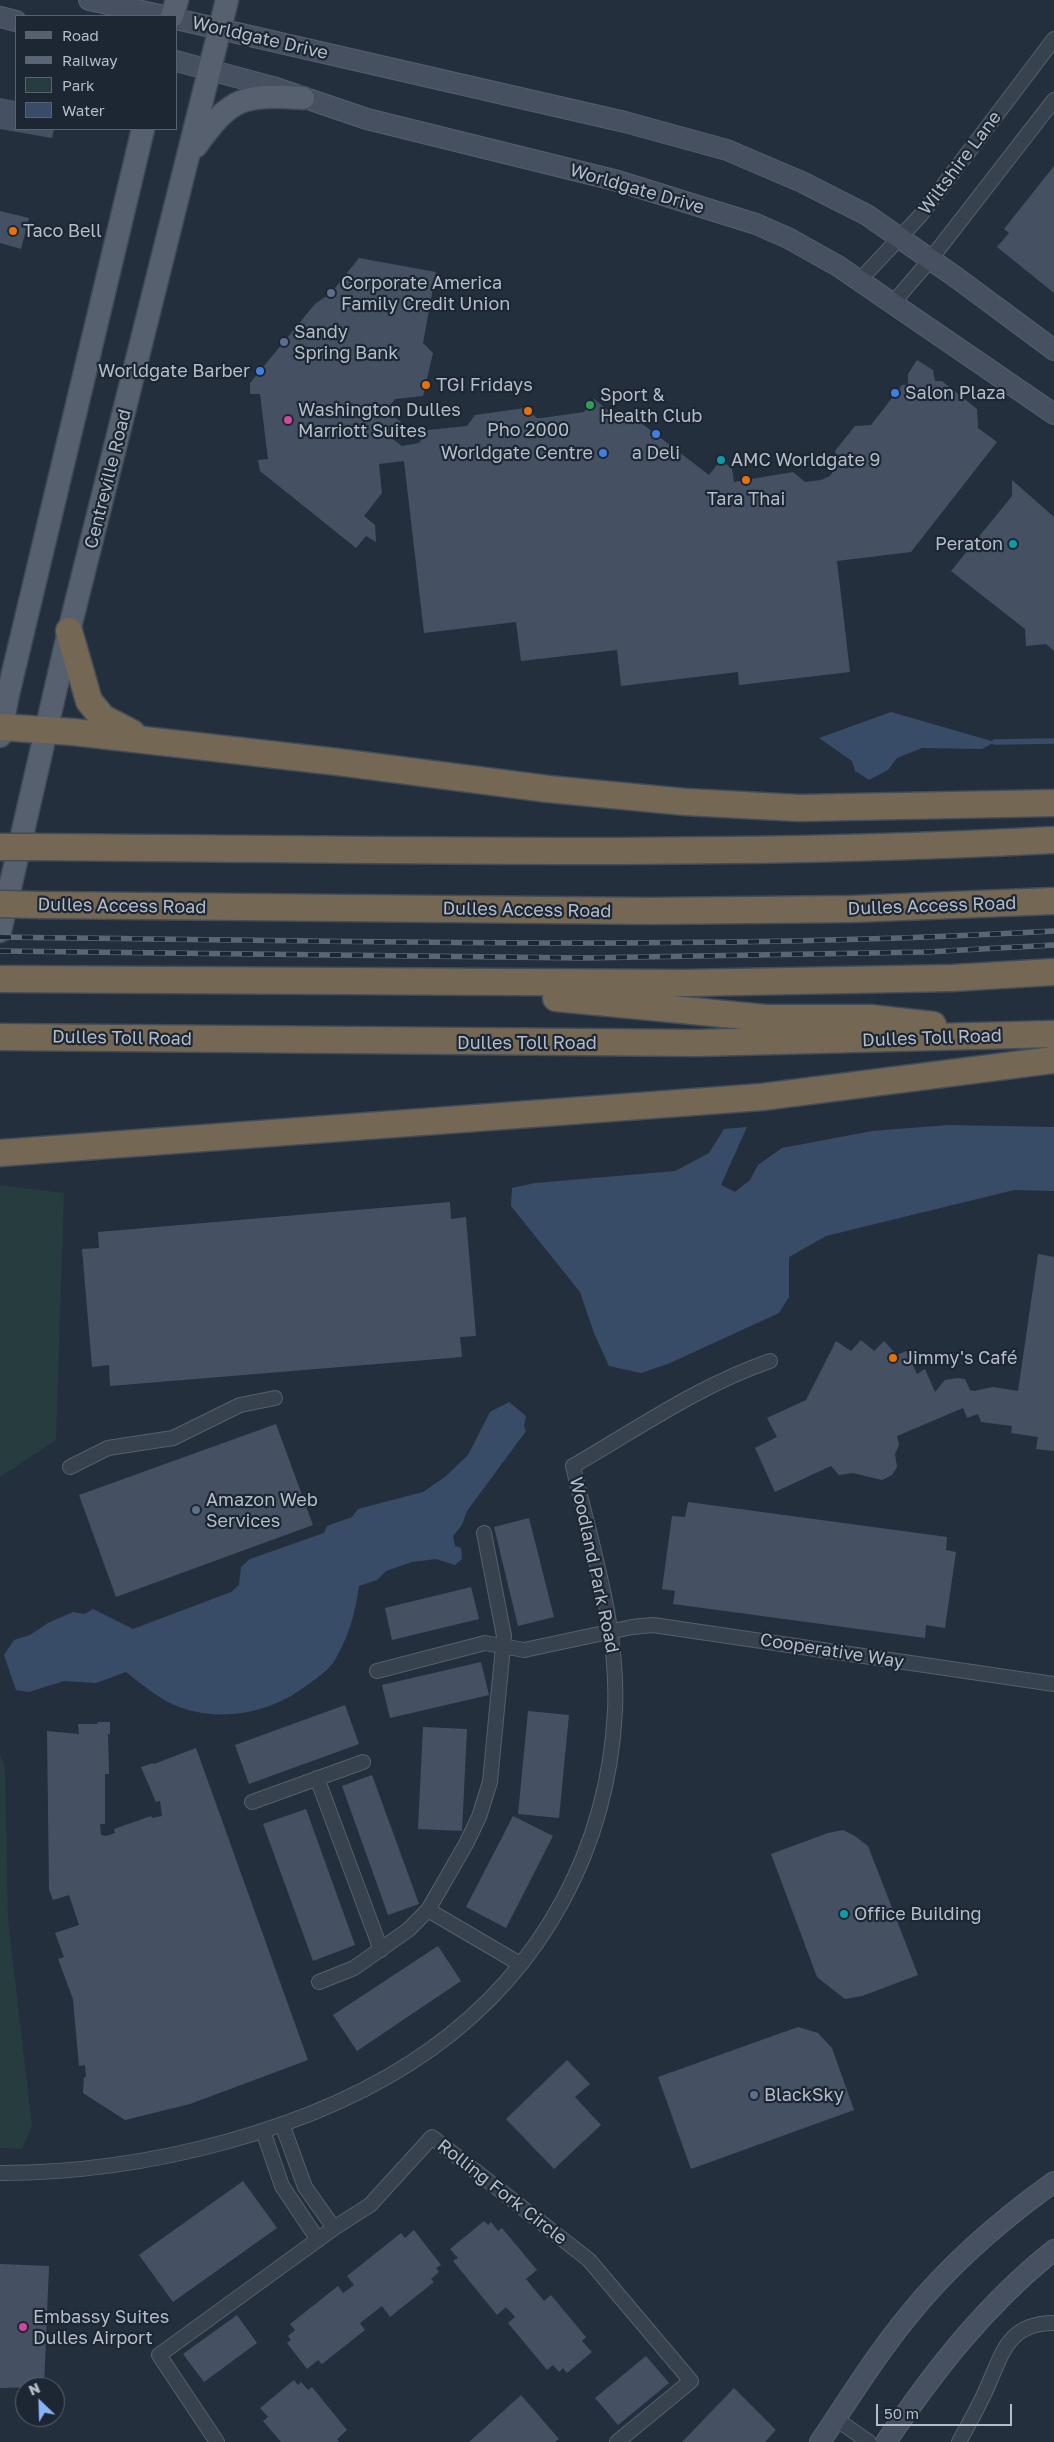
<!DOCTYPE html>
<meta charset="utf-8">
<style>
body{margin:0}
#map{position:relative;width:1054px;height:2442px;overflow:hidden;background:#242f3e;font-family:"Golos Text",sans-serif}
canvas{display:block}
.legend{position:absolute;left:15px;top:15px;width:162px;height:115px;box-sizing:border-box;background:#1d2633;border:1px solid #59626f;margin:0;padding:6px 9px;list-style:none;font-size:15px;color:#b4bcc9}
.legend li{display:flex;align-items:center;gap:10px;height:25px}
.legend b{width:25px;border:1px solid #59626f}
.north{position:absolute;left:15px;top:2377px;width:50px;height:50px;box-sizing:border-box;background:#1d2633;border:1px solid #59626f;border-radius:50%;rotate:336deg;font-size:14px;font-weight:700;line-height:20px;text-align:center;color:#b4bcc9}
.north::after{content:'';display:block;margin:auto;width:18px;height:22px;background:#8ab4f8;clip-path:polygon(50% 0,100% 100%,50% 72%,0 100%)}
.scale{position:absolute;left:876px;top:2404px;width:136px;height:22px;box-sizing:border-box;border:2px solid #b4bcc9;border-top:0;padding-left:6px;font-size:15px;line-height:18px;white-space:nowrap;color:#b4bcc9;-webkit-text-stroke:4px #1d2633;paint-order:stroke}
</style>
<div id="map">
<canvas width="1054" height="2442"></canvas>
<ul class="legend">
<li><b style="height:6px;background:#56606e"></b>Road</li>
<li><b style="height:6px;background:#5a6575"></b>Railway</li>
<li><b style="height:14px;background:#263c3f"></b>Park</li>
<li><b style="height:14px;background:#394c67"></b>Water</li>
</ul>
<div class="north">N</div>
<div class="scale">50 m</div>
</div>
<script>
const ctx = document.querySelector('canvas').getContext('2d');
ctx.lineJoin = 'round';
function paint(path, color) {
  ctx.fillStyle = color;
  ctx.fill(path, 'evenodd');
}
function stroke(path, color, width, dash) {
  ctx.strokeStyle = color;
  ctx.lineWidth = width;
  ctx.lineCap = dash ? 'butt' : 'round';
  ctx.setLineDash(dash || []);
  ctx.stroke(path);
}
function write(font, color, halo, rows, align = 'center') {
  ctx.font = font + ' "Golos Text",sans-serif';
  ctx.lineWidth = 4.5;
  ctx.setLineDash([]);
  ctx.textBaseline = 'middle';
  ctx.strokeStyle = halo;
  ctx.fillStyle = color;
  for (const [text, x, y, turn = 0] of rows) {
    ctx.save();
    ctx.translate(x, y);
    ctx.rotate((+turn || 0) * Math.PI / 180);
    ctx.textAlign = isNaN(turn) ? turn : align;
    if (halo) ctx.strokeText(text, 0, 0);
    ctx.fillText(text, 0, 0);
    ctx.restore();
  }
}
paint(new Path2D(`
 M0,1185l64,8 -8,247 -56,37z
 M0,1755l5,13 3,151 24,207 -10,23 -22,-1z`), '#263c3f');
paint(new Path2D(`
 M891,712l104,30 -13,7 -60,-1 -25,10 -9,12 -19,10 -14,-9 -3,-10 -33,-23z
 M948,1125l106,2v64l-40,-1 -188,46 -37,21v40l-10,16 -109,50 -29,10 -32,-7 -15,-33 -14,-41 -69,-86 1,-18 23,-5 140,-12 34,-18 15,-24 23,-2 -26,58 14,7 15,-12 8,-15 24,-17 90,-17z
 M509,1402l17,14 -2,10 2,5 -59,80 -5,14 -9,11 2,10 6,2 1,11 -7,6 -19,-6 -24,3 -26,9 -9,9 -18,6c-4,27 -9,47 -23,72 -6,12 -22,22 -33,30 -38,28 -94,36 -137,13 -14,-8 -27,-19 -40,-29l-30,11 -32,-2 -35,11 -13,-2 -12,-35 10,-15 16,-5 18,-12 25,-11 12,2 8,-5 40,20 98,-37 8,-7 2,-18 9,-8 74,-26 3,-7 25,-9 6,-8 65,-17 22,-15 23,-22 22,-43z`), '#394c67');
stroke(new Path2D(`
 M995,742l59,-1`), '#394c67', 5.5);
paint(new Path2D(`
 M0,98l16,3v28h38l-2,9 -52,-9z
 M1054,166v127l-57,-46 12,-14 -5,-4z
 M0,211l29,7 -8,31 -21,-6z
 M359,258l77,14 -13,71 10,10 -10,43 -28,3 -9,12 15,11 -11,15 12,9 17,-3 9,-13 39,-4 8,-11 50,-7 12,10h5l42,-6 10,-13 15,12 1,7 22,-2 77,59 12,-15 11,9 2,13 59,-10 12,10 16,-2 9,-4 6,-9 -1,-16 20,-25 16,-1 31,-40h6v-11l9,-14 16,10 2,11h7l35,28 1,19 19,14 -86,110 -74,9 13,111 -111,13 -1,-13 -117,14 -4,-36 -96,11 -5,-39 -92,11 -20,-172 -25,3 3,29 -18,23 11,9 1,17 -10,-6 -10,12 -96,-77 -2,-11 10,-1 -8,-65h-10v-11l65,-79 16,-11z
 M1012,480l42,37v134l-8,-7 -20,2 -1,-17 -74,-58 61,-75z
 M450,1202l1,17 15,-2 10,119 -16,1 2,20 -352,29 -1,-21 -17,2 -10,-118 17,-1 -1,-16z
 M1038,1254l16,3v194l-18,-2 2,-12 -27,-4 1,-7 -31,-4 -3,-8 -11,4 -4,-10 -66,28 2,9 -4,9 2,13 -5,8 -10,5 -29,-7 -14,2 -8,-9 -56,26 -20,-44 22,-11 -10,-19 39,-18 30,-59 15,10 10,-11 13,11 10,-10 13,14 9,-4 11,23 8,-5 10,23 10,-12 13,-2 7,1 5,11 4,1 19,-4 25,4z
 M276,1424l37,101 -197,72 -37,-102z
 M688,1502l259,35 -1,13 10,2 -11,76 -19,-3 -1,13 -252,-34 2,-13 -13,-2 10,-73 13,1z
 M529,1518l25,99 -36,9 -24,-99z
 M471,1587l8,32 -87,21 -7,-32z
 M481,1662l8,33 -99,23 -8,-33z
 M345,1705l14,39 -110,40 -14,-39z
 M528,1711l41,4 -10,103 -41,-4z
 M98,1722h12v12h-2l1,40h-4v50h-5l1,11 5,1 9,-3 -1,-4 37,-13 1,2 10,-2 -2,-15 -4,1 -15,-35 12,-4 1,1 42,-16 112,312 -118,44 -65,16 -42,-27 1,-16h2l-1,-12 -6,1 -6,-67 -15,-40 6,-2 -9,-24 24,-8 -10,-30 -16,5 -4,-11 -2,-158 32,3 -1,-10h19z
 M423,1727l44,2 -5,102 -44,-2z
 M372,1775l47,129 -31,11 -46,-129z
 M306,1809l49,136 -42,16 -50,-137z
 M513,1816l40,20 -47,92 -40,-21z
 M843,1830l12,6 13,10 50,129 -56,21 -17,3 -28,-22 -46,-123 57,-21z
 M438,1946l23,35 -104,70 -24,-36z
 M798,2027l20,6 14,15 22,62 -163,59 -33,-92z
 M567,2060l23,24 -15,13 26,28 -47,44 -48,-50z
 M243,2181l34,47 -104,74 -34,-47z
 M484,2221l4,4 3,-3 7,9 4,-3 35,42 -11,9 18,22 7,-6 35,42 -4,4 10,11 -25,21 -4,-5 -4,4 -6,-7 -6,5 -39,-47 7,-6 -9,-10 -9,8 -44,-54 5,-3 -8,-9z
 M414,2230l27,35 -5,3 3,4 -8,7 3,3 -44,35 -8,-11 -22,17 5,7 -43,34 -4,-4 -11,9 -20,-26 4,-3 -3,-4 7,-6 -5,-6 48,-38 5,7 11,-8 -7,-9 54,-43 4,5z
 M0,2264l49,2 -5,121 -44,1z
 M237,2315l20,28 -53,39 -21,-28z
 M646,2356l23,27 -51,42 -23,-27z
 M294,2380l4,5 3,-3 7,8 4,-3 35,43 -10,9 2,3h-58l-18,-21 5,-4 -8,-9z
 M734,2388l42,42 -11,12h-83z
 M521,2395l38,44 -4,3h-86z`), '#455162');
const street = new Path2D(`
 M859,281l61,-65 134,-177
 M893,303l37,-43 124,-160
 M70,1467l38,-19 65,-10 67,-33 35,-7
 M377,1671l108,-28 39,7 108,-23 21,-2 401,59
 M317,1778l64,172
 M252,1802l111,-40
 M428,1910l92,54
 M319,1982l35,-14 54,-38 20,-20 38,-66 13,-27 11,-35 14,-146 -20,-103
 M282,2124l23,63 29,41
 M263,2131l19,55 36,54
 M0,2173c141,0 315,-41 431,-124 112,-80 177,-201 184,-338 4,-83 -24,-166 -42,-245 64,-37 127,-81 197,-105
 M836,2419l33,23
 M217,2442l-58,-87 175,-127 36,-23 62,-68 157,123 102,121 -74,61
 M959,2442c9,-17 19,-34 27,-52 16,-34 20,-67 68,-67`);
const secondary = new Path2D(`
 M89,0l76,16
 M0,17l16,4
 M176,19l449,103 102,28 75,32 65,33 90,63 97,72
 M176,61l97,26 94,32 251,62 138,43 32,14 50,28 216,148
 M820,2442c29,-43 56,-87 89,-127 41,-51 92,-95 145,-133
 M886,2442c48,-71 100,-138 168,-192`);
const primary = new Path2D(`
 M172,16l5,-16
 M196,146c35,-49 47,-52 107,-48
 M0,736l8,-42 135,-565
 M0,931l69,-300 158,-631`);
const highway = new Path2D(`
 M69,631l20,70 14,17 29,15
 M0,727l73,5 265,30 210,27 138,13 113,6 255,-5
 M37,847c339,2 678,11 1017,-7
 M41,905l610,6 201,-2 202,-8
 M0,979l684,4 268,-5 102,-6
 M556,998l210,20h104l63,7
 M0,1037l697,6 357,-9
 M0,1153l762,-56 292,-37`);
stroke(street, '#565f6c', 16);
stroke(secondary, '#565f6c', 22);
stroke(primary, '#414a57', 25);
stroke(highway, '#434c59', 29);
stroke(street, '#38414e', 14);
stroke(secondary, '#465061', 20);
stroke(primary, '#56606e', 22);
stroke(highway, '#746855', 26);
const rail = new Path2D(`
 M0,937c351,4 703,14 1054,-6
 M0,951l583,7 343,-6 128,-7`);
stroke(rail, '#5a6575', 5.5);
stroke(rail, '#1d2633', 4, [11]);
const highwayBridge = new Path2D(`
 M0,847h37
 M0,904l41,1`);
stroke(highwayBridge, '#434c59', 29, []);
stroke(highwayBridge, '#746855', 26);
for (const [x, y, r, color] of [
 [13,231,5,"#e8710a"],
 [331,293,5,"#5c6f8a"],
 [284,342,5,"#5c6f8a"],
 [260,371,5,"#3f7fe0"],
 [426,385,5,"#e8710a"],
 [895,393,5,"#3f7fe0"],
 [590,405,5,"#2e9e5b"],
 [528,411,5,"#e8710a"],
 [288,420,5,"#d1479c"],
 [656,434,5,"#3f7fe0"],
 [603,453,5,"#3f7fe0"],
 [721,460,5,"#0f9aa8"],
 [746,480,5,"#e8710a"],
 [1013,544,5,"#0f9aa8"],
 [893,1358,5,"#e8710a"],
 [196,1510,5,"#5c6f8a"],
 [844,1914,5,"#0f9aa8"],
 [754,2095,5,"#5c6f8a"],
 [23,2327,5,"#d1479c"]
]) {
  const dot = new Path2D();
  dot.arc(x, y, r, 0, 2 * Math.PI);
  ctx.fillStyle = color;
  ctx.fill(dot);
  stroke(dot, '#1d2633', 2);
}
write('18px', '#b4bcc9', '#1d2633', [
 ["Worldgate Drive",260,38,13],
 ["Wiltshire Lane",960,163,-53],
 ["Worldgate Drive",637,189,16],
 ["Centreville Road",108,479,-76],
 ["Dulles Access Road",122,906,1],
 ["Dulles Access Road",932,906,-2],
 ["Dulles Access Road",527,910,1],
 ["Dulles Toll Road",122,1038,1],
 ["Dulles Toll Road",932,1038,-2],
 ["Dulles Toll Road",527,1043],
 ["Woodland Park Road",594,1565,78],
 ["Cooperative Way",832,1651,9],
 ["Rolling Fork Circle",502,2192,38]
]);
write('18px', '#b4bcc9', '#1d2633', [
 ["Taco Bell",23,231],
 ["Corporate America",341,283],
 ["Family Credit Union",341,304],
 ["Sandy",294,332],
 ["Spring Bank",294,353],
 ["Worldgate Barber",250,371,"right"],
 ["TGI Fridays",436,385],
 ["Salon Plaza",905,393],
 ["Sport &",600,395],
 ["Health Club",600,416],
 ["Washington Dulles",298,410],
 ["Marriott Suites",298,431],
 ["Pho 2000",528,430,"center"],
 ["Worldgate Centre",593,453,"right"],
 ["a Deli",656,453,"center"],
 ["AMC Worldgate 9",731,460],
 ["Tara Thai",746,499,"center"],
 ["Peraton",1003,544,"right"],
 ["Jimmy's Café",903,1358],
 ["Amazon Web",206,1500],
 ["Services",206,1521],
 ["Office Building",854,1914],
 ["BlackSky",764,2095],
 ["Embassy Suites",33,2317],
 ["Dulles Airport",33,2338]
], 'left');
</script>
